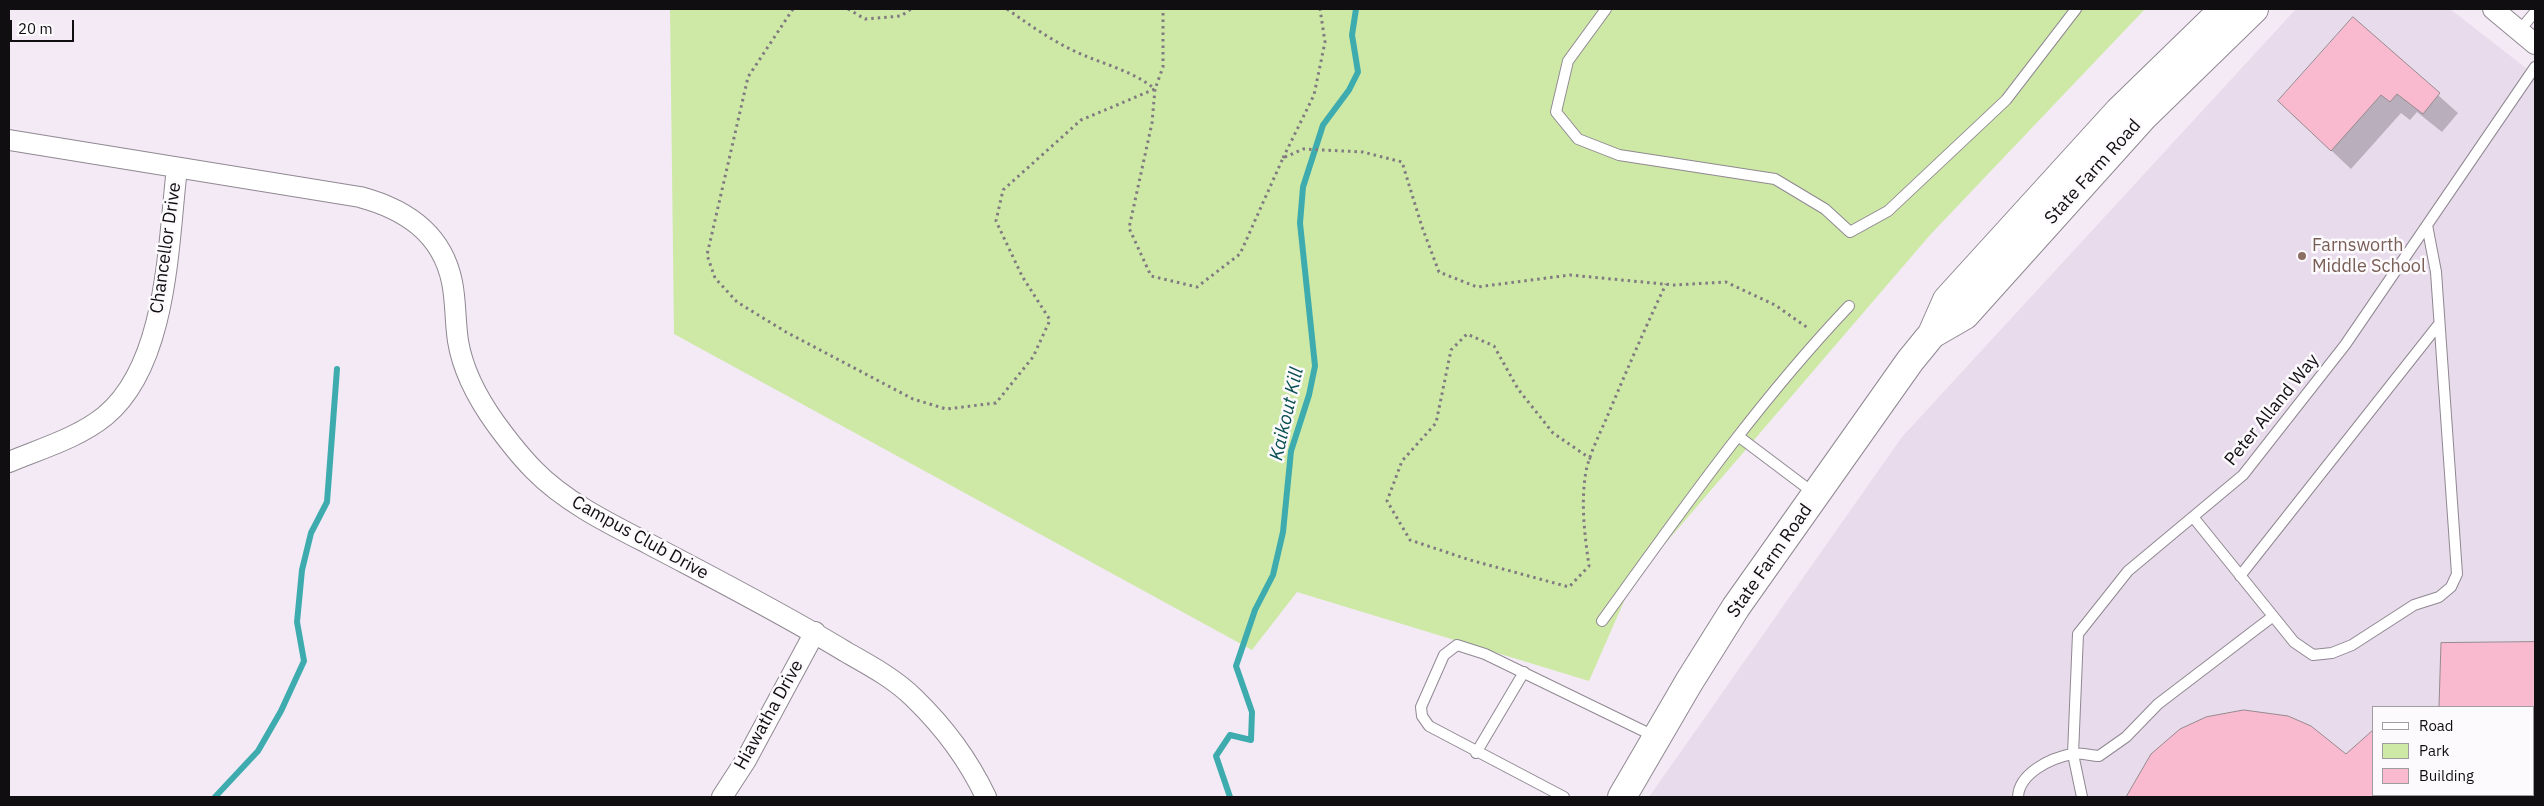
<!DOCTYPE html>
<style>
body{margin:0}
#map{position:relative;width:2544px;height:806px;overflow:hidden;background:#f3eaf5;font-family:"IBM Plex Sans",sans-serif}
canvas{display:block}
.frame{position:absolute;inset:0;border:10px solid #110e11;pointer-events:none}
.legend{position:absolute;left:2372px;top:706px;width:162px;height:90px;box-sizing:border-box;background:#fdfafe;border:1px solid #9f9c9f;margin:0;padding:6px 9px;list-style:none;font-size:15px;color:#110e11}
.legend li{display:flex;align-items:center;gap:10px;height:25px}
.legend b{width:25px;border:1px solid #9f9c9f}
.scale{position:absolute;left:10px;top:20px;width:64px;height:22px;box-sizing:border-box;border:2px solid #110e11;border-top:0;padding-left:6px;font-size:15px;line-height:18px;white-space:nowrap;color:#110e11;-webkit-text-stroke:4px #fdfafe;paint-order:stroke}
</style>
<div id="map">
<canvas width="2544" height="806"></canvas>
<div class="frame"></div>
<ul class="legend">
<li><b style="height:6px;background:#fff"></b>Road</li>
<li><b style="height:14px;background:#cee9a6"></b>Park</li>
<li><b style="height:14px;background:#f9bad0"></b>Building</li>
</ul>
<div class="scale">20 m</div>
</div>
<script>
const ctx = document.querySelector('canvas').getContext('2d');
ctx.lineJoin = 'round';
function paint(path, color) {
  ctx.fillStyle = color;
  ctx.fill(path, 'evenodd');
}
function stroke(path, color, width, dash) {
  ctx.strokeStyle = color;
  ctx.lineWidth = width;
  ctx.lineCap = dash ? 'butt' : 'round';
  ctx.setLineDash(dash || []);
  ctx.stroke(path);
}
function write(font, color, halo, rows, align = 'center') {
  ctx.font = font + ' "IBM Plex Sans",sans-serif';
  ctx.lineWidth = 5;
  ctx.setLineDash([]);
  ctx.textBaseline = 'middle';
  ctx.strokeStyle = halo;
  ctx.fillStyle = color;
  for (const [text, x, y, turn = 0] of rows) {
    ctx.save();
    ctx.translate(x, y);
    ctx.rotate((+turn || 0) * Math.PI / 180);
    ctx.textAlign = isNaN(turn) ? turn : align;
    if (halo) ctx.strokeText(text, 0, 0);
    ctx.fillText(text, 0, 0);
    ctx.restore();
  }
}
paint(new Path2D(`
 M2296,9h154l85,66v722h-886l253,-360zM2373,707h160v88h-160z`), '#e8dbeb');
paint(new Path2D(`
 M670,9h1475l-215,226 -297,346 -44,100 -292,-89 -45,58 -578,-316z`), '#cee9a6');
paint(new Path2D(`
 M2353,19l105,94 -16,19 -25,-20 -7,8 -9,-7 -50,56 -52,-49z
 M2535,643v154h-106v-2h104v-88h-93l2,-62z
 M2129,792l244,3h30l-5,2h-270z`), '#0003');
stroke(new Path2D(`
 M215,797l43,-46 23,-40 23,-50 -7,-39 5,-52 9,-37 16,-31 10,-133
 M1230,797l-14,-41 14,-21 21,5 1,-28 -16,-46 19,-56 18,-35 10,-43 8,-81 18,-56 6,-29 -15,-143 3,-36 20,-62 26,-35 9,-18 -6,-37 4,-26`), '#3eacaf', 6);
const building = new Path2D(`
 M2353,17l87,76 -17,21 -26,-20 -7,8 -9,-7 -50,56 -53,-50z
 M2535,642v155h-108v-2h106v-88h-94l2,-64z
 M2244,710l44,6 23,10 35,28 27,-24v65l-2,2h-245l25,-43 29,-25 26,-12z`);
paint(building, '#f9bad0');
stroke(building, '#978b8f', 1);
const service = new Path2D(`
 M1606,9l-38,52 -12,51 22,27 41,16 156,24 50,30 25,23 38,-21 118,-111 70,-91
 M2519,31l16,-19
 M1738,436l77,58
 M2193,517l101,125 19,13 19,-2 20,-8 62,-40 25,-8 12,-10 6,-13 -21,-302 -9,-47
 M2240,576l199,-252
 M1602,621c78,-108 155,-218 247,-315
 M1476,753l48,-81
 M1564,797l-135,-71 -7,-10 -1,-9 23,-52 13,-10 28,9 171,83
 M2018,797c1,-24 33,-39 54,-43 8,-2 19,2 27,2l27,-19 32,-33 114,-87
 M2082,797l-9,-43 5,-120 50,-63 115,-96 102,-130 190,-278`);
const minor = new Path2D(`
 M2493,9l42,35
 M9,140l351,57c45,12 82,36 92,85 4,19 3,40 6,59 5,31 20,58 38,83 11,15 24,32 38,46 31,32 76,54 115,74 66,35 133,69 197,108 23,13 49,27 68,46 30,29 54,61 72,99
 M9,462c31,-13 69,-24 96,-46 63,-52 63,-173 72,-248
 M722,797l24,-37 69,-128`);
const secondary = new Path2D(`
 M1932,334l33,-19 179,-199 110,-107
 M1622,797l67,-115 47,-75 174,-246 22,-27 15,-34 172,-189 105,-102`);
stroke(service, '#908892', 12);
stroke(minor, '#908892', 22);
stroke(secondary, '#908892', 30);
stroke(new Path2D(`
 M793,9l-45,68 -41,178 8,23 22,24 49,30 127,67 33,10 50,-6 37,-46 17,-37 -28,-44 -26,-55 7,-31 78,-70 74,-31 8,-22v-58
 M848,9l17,10 36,-3 10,-7
 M1007,9c24,17 48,34 76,46 24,10 51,17 72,34l-3,34 -23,105 22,48 46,11 43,-33 43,-96 20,-9 60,3 39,10 20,65 17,45 38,15 93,-12 104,10 52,-3 49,23 33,23
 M1283,158l31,-63 11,-53 -5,-33
 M1591,459l-38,-26 -35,-44 -24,-43 -27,-12 -16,16 -15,73 -34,38 -15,40 23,39 60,20 99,27 20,-21c-4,-29 -8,-59 -4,-88 2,-20 14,-42 22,-61 19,-45 38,-89 59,-133`), '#807a81', 3, [2.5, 4]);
stroke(service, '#fff', 10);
stroke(minor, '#fff', 20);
stroke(secondary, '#fff', 28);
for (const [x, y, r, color] of [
 [2302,256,5,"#8d6e63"]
]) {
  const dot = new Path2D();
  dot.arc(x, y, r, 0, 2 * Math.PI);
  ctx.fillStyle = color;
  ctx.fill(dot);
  stroke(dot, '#fdfafe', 2);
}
write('18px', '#110e11', '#fdfafe', [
 ["State Farm Road",2093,172,-48],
 ["Chancellor Drive",166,248,-82],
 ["Peter Alland Way",2272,410,-51],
 ["Campus Club Drive",640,538,29],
 ["State Farm Road",1770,561,-55],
 ["Hiawatha Drive",769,715,-61]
]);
write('18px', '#785e54', '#fdfafe', [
 ["Farnsworth",2312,246],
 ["Middle School",2312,267]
], 'left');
write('italic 19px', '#0b5153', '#fdfafe', [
 ["Kaikout Kill",1287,414,-77]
]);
</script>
